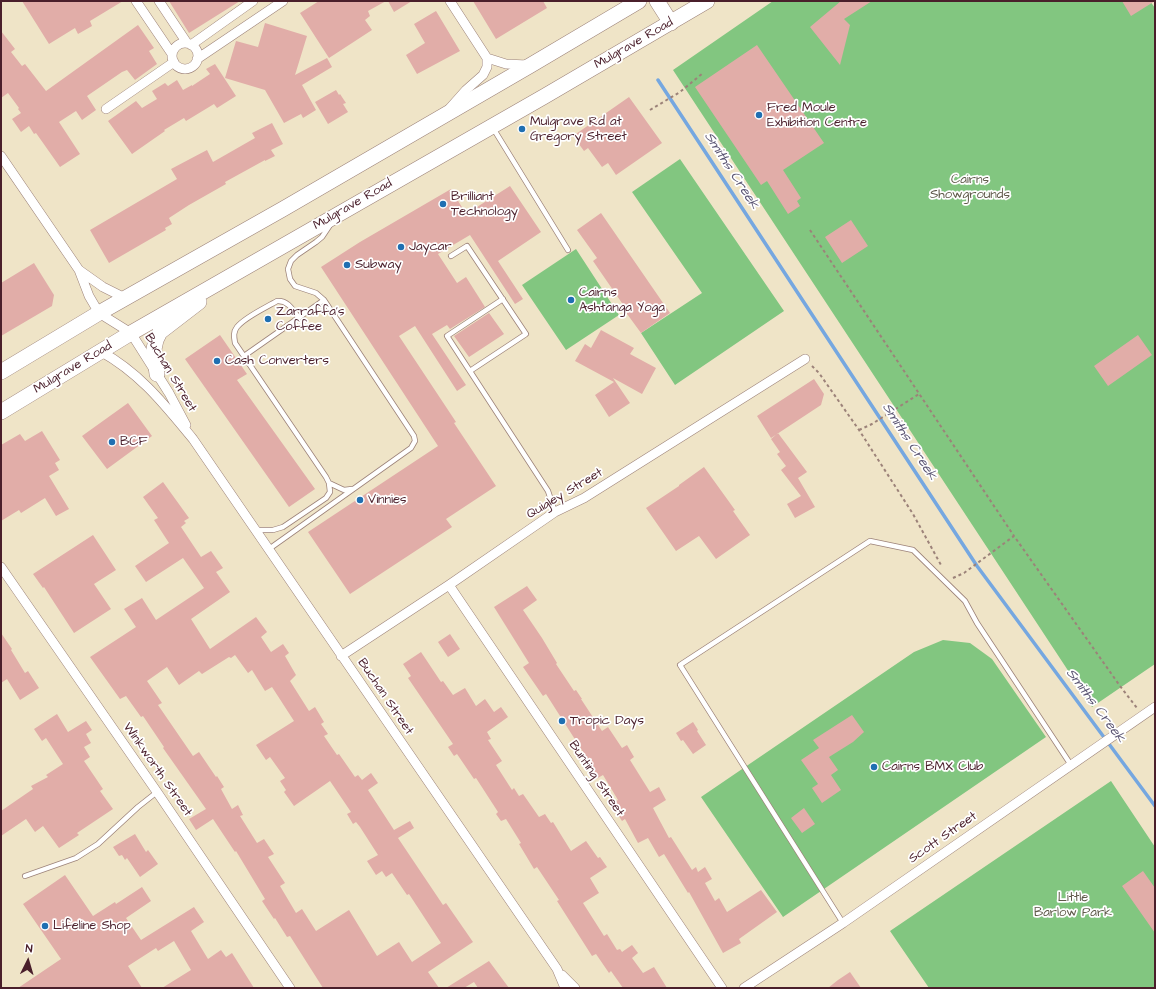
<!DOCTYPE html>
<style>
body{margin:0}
#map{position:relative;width:1156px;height:989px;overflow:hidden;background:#efe4c7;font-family:"Architects Daughter",sans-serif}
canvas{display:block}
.frame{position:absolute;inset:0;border:2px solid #4a1f2b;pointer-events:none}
.north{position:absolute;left:8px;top:941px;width:40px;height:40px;-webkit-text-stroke:3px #fff;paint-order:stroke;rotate:5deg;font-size:11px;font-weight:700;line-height:16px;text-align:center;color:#4a1f2b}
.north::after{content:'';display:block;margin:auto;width:14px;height:18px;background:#4a1f2b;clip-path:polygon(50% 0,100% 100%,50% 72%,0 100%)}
</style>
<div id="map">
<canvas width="1156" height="989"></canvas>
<div class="frame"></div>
<div class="north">N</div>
</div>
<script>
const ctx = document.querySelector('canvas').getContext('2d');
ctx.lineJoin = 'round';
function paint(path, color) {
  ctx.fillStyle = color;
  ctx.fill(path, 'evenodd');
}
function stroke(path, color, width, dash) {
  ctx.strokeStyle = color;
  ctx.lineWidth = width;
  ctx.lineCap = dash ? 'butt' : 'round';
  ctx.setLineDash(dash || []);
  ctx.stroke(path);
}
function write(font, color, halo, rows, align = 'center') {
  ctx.font = font + ' "Architects Daughter",sans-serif';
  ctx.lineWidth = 3.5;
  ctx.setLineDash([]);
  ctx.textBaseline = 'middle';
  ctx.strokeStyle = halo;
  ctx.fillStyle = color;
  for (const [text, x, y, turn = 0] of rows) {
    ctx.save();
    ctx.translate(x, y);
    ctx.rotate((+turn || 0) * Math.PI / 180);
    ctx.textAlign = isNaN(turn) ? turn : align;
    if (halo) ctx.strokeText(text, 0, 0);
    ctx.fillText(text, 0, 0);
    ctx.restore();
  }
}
paint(new Path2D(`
 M773,1h377l5,7v656l-63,43 -419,-637z
 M680,159l104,152 -109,74 -34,-52 61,-40 -70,-101z
 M576,249l43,66 -53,35 -44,-65z
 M943,640l27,3 22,16 54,78 -263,180 -82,-120 213,-145z
 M1111,781l44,66v141h-226l-39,-57z`), '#82c680');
stroke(new Path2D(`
 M658,80l319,486 178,240`), '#75a7e0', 3.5);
paint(new Path2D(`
 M22,1h101l-33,20 2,5 -14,8 -3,-6 -26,16z
 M169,1h71l-51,32z
 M319,1h67l-18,10 2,5 -5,4 7,10 -43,28 -29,-45z
 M388,1h24l-18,11z
 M473,1h70l4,7 -51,31z
 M841,1h31l-28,18 6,6 -10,40 -30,-38z
 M1122,1h33l-24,15z
 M436,11l24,40 -43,23 -11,-19 19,-12 -11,-19z
 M265,23l42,13 -12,39 32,-17 5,9 -30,18 14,25 -13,8 -2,-4 -17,9 -19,-33 -40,-12 11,-37 22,6z
 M138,25l16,23 -5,3 8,13 -22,16 -8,-10 -5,2 -35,24 9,14 -14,10 -6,-9 -17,11 21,32 -20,13 -24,-34 -2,1 -5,-8 -8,6 -9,-13 9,-6 -3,-4 1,-1 -11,-15 -7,5v-67l14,18 -4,3 11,14 3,-2 21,27z
 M757,45l67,98 -41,27 18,28 -4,3 3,5 -12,8 -21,-33 -6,4 -66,-98z
 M215,64l21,32 -19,12 -3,-4 -28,17 -2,-3 -20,12 1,1 -33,23 -24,-33 28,-20 6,7 15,-9 -5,-8 13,-8 3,3 9,-6 6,10 9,-5v1l18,-12 -4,-5z
 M336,90l3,5 1,-1 6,9 -3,1 5,8 -20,12 -13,-22z
 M629,97l33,46 -46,32 -8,-12 -6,4 -14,-19 -4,3 -11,-15z
 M272,123l11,21 -12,6 4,6 -10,5v-1l-40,22 1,2 -37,21 -20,13 3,6 -7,4 1,2 -57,33 -19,-33 87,-51 -6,-10 36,-19 6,12 42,-24 -3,-5z
 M510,186l31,46 -43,29 25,38 -8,5 -45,-69 -32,19 19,29 9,-6 19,30 -35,22 -3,-4 -15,9 34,51 -9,6 -42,-65 -16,10 57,86 -2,1 42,63 -50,33 6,8 -102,67 -42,-62 130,-86 -117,-179 39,-25 91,-53 15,25z
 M601,213l69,100 -29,20 -19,-26 2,-1 -31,-45 4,-3 -20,-28z
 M851,220l17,26 -26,17 -17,-26z
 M34,263l20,32 -2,11 -51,30v-53z
 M489,313l15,21 -35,23 -15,-21z
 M601,330l33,18 -4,6 26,14 -14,26 -29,-16 17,25 -21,14 -14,-22 19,-13 -39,-21 10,-17 6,4z
 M220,335l27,39 -10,6 78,109 -26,18 -104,-148z
 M1138,335l14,20 -44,31 -14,-20z
 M814,379l10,15 -3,11 -50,33 -14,-22z
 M128,403l24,33 -45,33 -25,-33z
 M42,431l18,29 -5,3 4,7 -10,6 20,33 -13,7 -11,-18 -24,15 -2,-3 -18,11v-76l19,-11 5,7z
 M778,433l29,39 -9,6 17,29 -20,11 -8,-14 14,-8 -20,-26 5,-4 -9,-12 3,-2 -9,-13z
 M704,467l31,43 -2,1 17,24 -34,24 -17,-23 -23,15 -30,-43 33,-22v-1z
 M163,482l26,36 -5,3 2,2 -5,4 20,30 10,-6 12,17 -7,4 14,20 -39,27 19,30 46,-32 11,15 -6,5 10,15 12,-8 6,9 -4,3 11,19 -6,6 19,30 6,-4 9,15 -3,2 7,10 -4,2 13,19 2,-1 16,23 3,-2 4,5 9,-7 7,10 -10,7 26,40 16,-9 4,7 -16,10 45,67 3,-2 27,39 -45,30 11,16h-116l-33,-52 -3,1 -12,-19 -1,1 -12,-18 3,-2 -29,-48 -1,1 -22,-33 -17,11 -7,-11 17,-10 -43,-61 1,-1 -21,-31 -2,1 -15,-21 -6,3 -30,-42 46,-30 -12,-18 18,-11 14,22 48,-32 -21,-30 -37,24 -11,-16 34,-23 -15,-23 4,-2 -15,-21zM235,655l13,18 4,-3 13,21 7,-4 22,34 -38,24 10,15 4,-3 15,21 -5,3 6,9 -2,2 10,14 36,-25 21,31 -4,2 6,10 3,-2 4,5 18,28 -11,6 9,14 6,-4 4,6 6,-4 15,22 2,-1 32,49 -29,19 -13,-20 -22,14 -28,-46 -33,21 -14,-22 -6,4 -16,-27 5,-3 -17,-26 6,-3 -10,-15 -7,4 -17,-27 3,-1 -5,-10 -6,4 -11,-20 3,-2 -7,-11 -1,1 -17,-25 -6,4 -35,-51 4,-2 -15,-22 20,-14 12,18 20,-14 3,3 27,-17 2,1z
 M93,535l23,35 -22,14 17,25 -37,24 -30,-46 -1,1 -10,-14z
 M527,586l10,14 -14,10 19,28 15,25 -1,1 18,27 2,-1 6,9h-1l21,32 6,-4 14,21 5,-3 7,12 -4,3 20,32 9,-5 7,13 -13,8 16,30 2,-1 21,33 4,-3 2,5 7,-5 7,12 -7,4 10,18 4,-3 8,14 34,-22 16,22 -38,27 2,4 -18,10 -34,-61 -1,1 -24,-39 -5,3 -11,-19 -10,5 -13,-24 -3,2 -11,-17 7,-4 -15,-25 -7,4 -6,-12 2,-1 -46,-72 -3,2 -20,-29 6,-4 -35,-56z
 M1,633l11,16 -1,1 14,23 3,-2 11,17 -19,12 -13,-21 -6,4z
 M450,634l10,15 -12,8 -10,-15z
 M421,652l20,30 2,-1 10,14 12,-7 11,18 9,-7 9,13 7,-5 7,10 -21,15 4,7 -3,1 14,21 -6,4 16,25 2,-2 5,8 4,-2 16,23 6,-3 6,9 2,-1 18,29 15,-10 12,17 2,-1 7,10 -17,11 9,15 -16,10 21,33 3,-2 10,16 3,-1 2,3 10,-7 6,8 -6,5 11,15 11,-6 13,21h-44l-12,-17 -2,2 -13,-19 -4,2 -35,-55 2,-1 -22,-33 -3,2 -15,-25 2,-1 -15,-24 -5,2 -5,-7 2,-2 -22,-34 -2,1 -17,-25 -3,2 -6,-9 5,-3 -45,-66 3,-2 -8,-12z
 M57,714l11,18 18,-11 6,9 -6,4 5,9 -7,4 6,10 -6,4 19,28 -3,2 13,18 -36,24 2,2 -20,13 -16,-22 -8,6 -9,-13 -25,17v-25l32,-22 -2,-3 17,-9 -2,-2 17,-11 -17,-26 -4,3 -8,-12z
 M852,715l12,17 -11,10 -24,15 9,13 -7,5 10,15 -19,13 -10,-15 6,-4 -17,-24 18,-12 -6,-8z
 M693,722l5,8 -1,1 9,14 -13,9 -10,-14 -2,1 -5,-8z
 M804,808l11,16 -13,9 -11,-15z
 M135,834l11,18 2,-2 10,14 -18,13 -13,-19 -2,2 -3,-5 -3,1 -6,-9z
 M1143,871l12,17v45l-33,-47z
 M65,875l28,41 22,-14 1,2 26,-17 9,14 -25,17 15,22 53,-33 10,15 -13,9 17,28 13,-9 5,7 6,-4 22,35h-92l29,-18 -17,-29 -16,10 -2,-3 -28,18 14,22h-124l43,-29 -38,-55z
 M489,961l20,27h-31l-4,-6 -10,6h-18z
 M850,972l11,16h-33l10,-8z`), '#e1ada8');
const service = new Path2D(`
 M493,128l75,122
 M451,256l16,-10 59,88 -56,37
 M503,299l-56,37 101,155 7,21
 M244,356l80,-56
 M329,483l15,7 8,-1
 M256,530h17l10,-3 43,-29 4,-6 -1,-9 -3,-6 -91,-134c-1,-6 -2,-11 2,-16 8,-10 28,-19 40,-26 11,-1 16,9 22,17
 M269,549l142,-101 4,-7 -1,-5 -90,-136 -8,-7 -21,-7 -5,-7 -2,-10 3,-8 6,-6 19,-13 6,-5 8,-12
 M25,876l51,-18 22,-14 40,-37 19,-15
 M843,923l-163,-258 190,-124 43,9 52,51 12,22 94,142`);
const minor = new Path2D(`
 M136,1l36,53
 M159,1l28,42
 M450,1l37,57 19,6 21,1
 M172 56a13 13 0 1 1 26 0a13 13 0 1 1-26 0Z
 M191,45l62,-44
 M197,59l86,-58
 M450,108l16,-18 17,-15 4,-8v-9
 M106,109l68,-47
 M1,156l78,114 10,26 10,17 32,20 38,60 17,32
 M79,270l24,17 22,11
 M100,351c40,22 64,53 93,88l364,530 8,19
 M1,567l156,225 133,196
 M449,585l273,403
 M341,656l108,-71 106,-73 29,-14 221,-139
 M562,975l13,13
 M744,988l99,-65 312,-216`);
const primary = new Path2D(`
 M657,1l14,22
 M1,372l98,-59 184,-104 248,-144 108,-64
 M157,374l-3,-25 2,-9 4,-8 39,-30
 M1,412l130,-79 414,-237 162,-95`);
stroke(service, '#9c8279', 6);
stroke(minor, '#9c8279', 10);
stroke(primary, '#9c8279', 16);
stroke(new Path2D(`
 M650,110l30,-18 23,-19
 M810,230l204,306
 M812,366l7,7 40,57 54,84 28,51
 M859,430l13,-6 47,-30
 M953,578l11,-5 50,-37 106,150 17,22`), '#9c8279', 2, [3, 3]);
stroke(service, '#fff', 4.5);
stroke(minor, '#fff', 9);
stroke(primary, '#fff', 15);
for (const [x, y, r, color] of [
 [759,115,4,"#1f6fb2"],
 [522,129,4,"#1f6fb2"],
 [443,204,4,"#1f6fb2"],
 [401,247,4,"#1f6fb2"],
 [347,265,4,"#1f6fb2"],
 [571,300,4,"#1f6fb2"],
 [268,319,4,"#1f6fb2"],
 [217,361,4,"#1f6fb2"],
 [112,442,4,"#1f6fb2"],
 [360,500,4,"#1f6fb2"],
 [562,721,4,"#1f6fb2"],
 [874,767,4,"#1f6fb2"],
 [45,926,4,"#1f6fb2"]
]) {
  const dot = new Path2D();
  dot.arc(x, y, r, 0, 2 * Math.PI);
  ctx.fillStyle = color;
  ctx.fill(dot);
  stroke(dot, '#fff', 1.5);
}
write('13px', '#4a1f2b', '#fff', [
 ["Mulgrave Road",634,44,-30],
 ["Mulgrave Road",353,205,-30],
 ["Mulgrave Road",73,368,-31],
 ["Buchan Street",170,373,59],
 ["Quigley Street",565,494,-31],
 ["Buchan Street",385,697,56],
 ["Winkworth Street",157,770,55],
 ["Bunting Street",596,779,56],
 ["Scott Street",943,838,-35]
]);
write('13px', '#4a1f2b', '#fff', [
 ["Fred Moule",767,108],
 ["Exhibition Centre",767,123],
 ["Mulgrave Rd at",530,122],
 ["Gregory Street",530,137],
 ["Brilliant",451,197],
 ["Technology",451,212],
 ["Jaycar",409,247],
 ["Subway",355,265],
 ["Cairns",579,293],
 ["Ashtanga Yoga",579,308],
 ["Zarraffa's",276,312],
 ["Coffee",276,327],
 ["Cash Converters",225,361],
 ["BCF",120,442],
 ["Vinnies",368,500],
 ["Tropic Days",570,721],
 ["Cairns BMX Club",882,767],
 ["Lifeline Shop",53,926]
], 'left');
write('13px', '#5e5949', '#fff', [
 ["Cairns",970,180],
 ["Showgrounds",970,195],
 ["Little",1073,898],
 ["Barlow Park",1073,913]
]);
write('italic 14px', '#5b5573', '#fff', [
 ["Smiths Creek",731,171,57],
 ["Smiths Creek",909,442,57],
 ["Smiths Creek",1095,706,53]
]);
</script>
